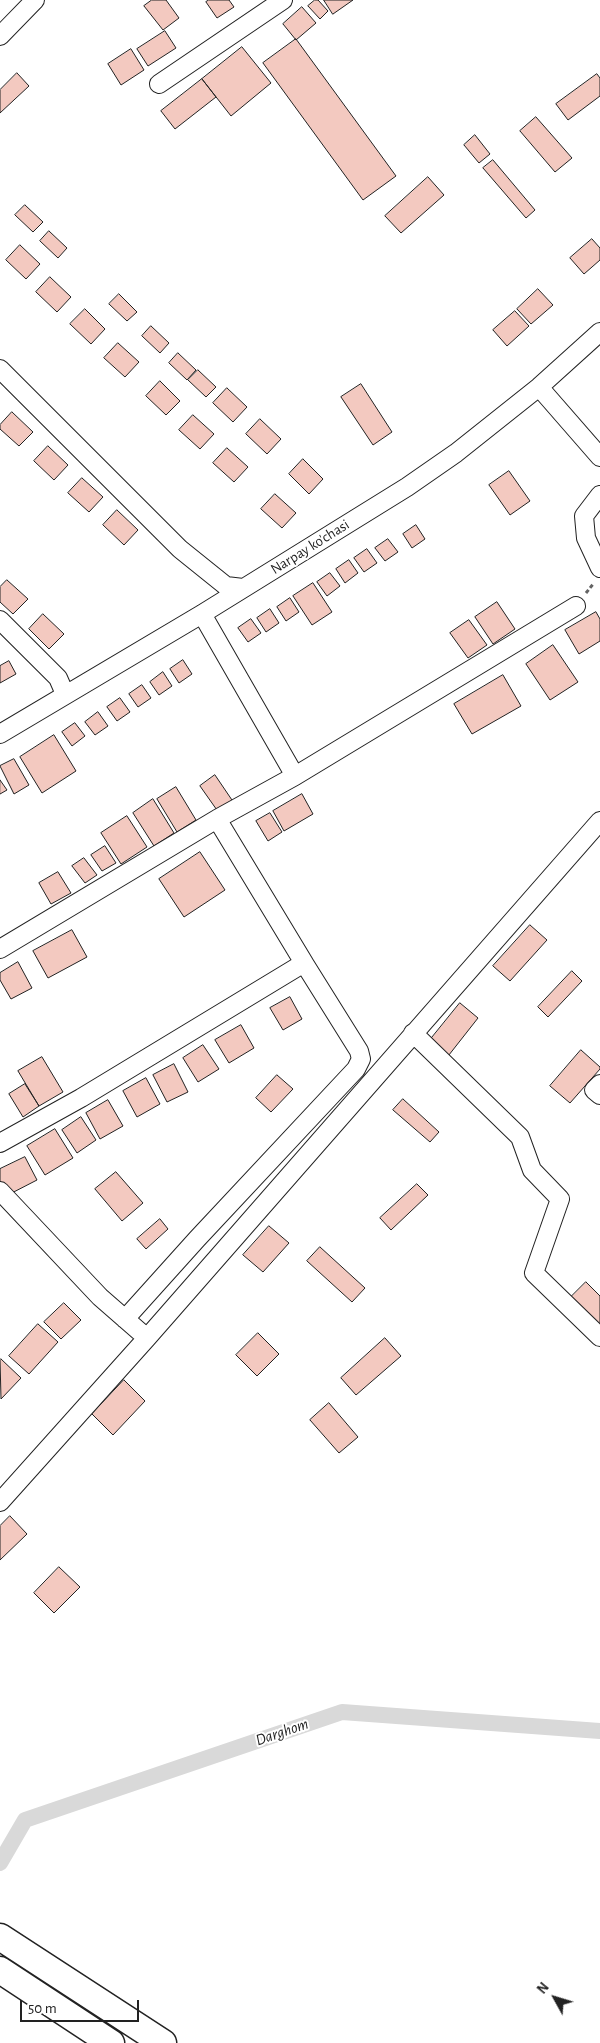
<!DOCTYPE html>
<meta charset="utf-8">
<style>
body{margin:0}
#map{position:relative;width:600px;height:2043px;overflow:hidden;background:#fff;font-family:"Alegreya Sans",sans-serif}
canvas{display:block}
.north{position:absolute;left:530px;top:1973px;width:50px;height:50px;-webkit-text-stroke:4px #fff;paint-order:stroke;rotate:309deg;font-size:14px;font-weight:700;line-height:20px;text-align:center;color:#222}
.north::after{content:'';display:block;margin:auto;width:18px;height:22px;background:#222;clip-path:polygon(50% 0,100% 100%,50% 72%,0 100%)}
.scale{position:absolute;left:20px;top:2000px;width:119px;height:22px;box-sizing:border-box;border:2px solid #222;border-top:0;padding-left:6px;font-size:15px;line-height:18px;white-space:nowrap;color:#222;-webkit-text-stroke:4px #fff;paint-order:stroke}
</style>
<div id="map">
<canvas width="600" height="2043"></canvas>
<div class="north">N</div>
<div class="scale">50 m</div>
</div>
<script>
const ctx = document.querySelector('canvas').getContext('2d');
ctx.lineJoin = 'round';
function stroke(path, color, width, dash) {
  ctx.strokeStyle = color;
  ctx.lineWidth = width;
  ctx.lineCap = dash ? 'butt' : 'round';
  ctx.setLineDash(dash || []);
  ctx.stroke(path);
}
function paint(path, color) {
  ctx.fillStyle = color;
  ctx.fill(path, 'evenodd');
}
function write(font, color, halo, rows, align = 'center') {
  ctx.font = font + ' "Alegreya Sans",sans-serif';
  ctx.lineWidth = 4;
  ctx.setLineDash([]);
  ctx.textBaseline = 'middle';
  ctx.strokeStyle = halo;
  ctx.fillStyle = color;
  for (const [text, x, y, turn = 0] of rows) {
    ctx.save();
    ctx.translate(x, y);
    ctx.rotate((+turn || 0) * Math.PI / 180);
    ctx.textAlign = isNaN(turn) ? turn : align;
    if (halo) ctx.strokeText(text, 0, 0);
    ctx.fillText(text, 0, 0);
    ctx.restore();
  }
}
stroke(new Path2D(`
 M0,1863l25,-43 317,-108 258,19`), '#d9d9d9', 16);
const building = new Path2D(`
 M152,0h14l13,18 -16,12 -19,-24z
 M209,0h20l5,7 -17,11 -11,-16z
 M315,0h3l10,11 -8,8 -12,-13z
 M324,0h29l-20,14z
 M302,7l14,16 -20,17 -13,-16z
 M165,31l11,17 -28,18 -11,-17z
 M296,39l100,137 -33,24 -100,-137z
 M242,47l29,36 -40,33 -29,-37z
 M131,49l13,21 -23,15 -13,-21z
 M17,73l12,13 -29,27v-23z
 M597,74l3,4v18l-32,24 -12,-16z
 M202,79l14,18 -41,32 -14,-18z
 M536,117l36,41 -17,14 -35,-41z
 M475,135l15,19 -11,9 -15,-18z
 M493,160l42,50 -9,8 -43,-50z
 M428,177l16,18 -43,38 -16,-17z
 M25,205l18,17 -10,10 -18,-17z
 M49,231l18,17 -9,10 -18,-17z
 M592,239l8,9v12l-16,14 -14,-16z
 M20,245l20,19 -14,15 -20,-19z
 M50,277l21,20 -14,15 -21,-20z
 M538,289l15,16 -22,19 -14,-15z
 M119,294l18,18 -10,9 -18,-17z
 M85,309l20,20 -14,15 -21,-20z
 M515,311l14,15 -22,20 -14,-16z
 M151,326l18,17 -9,10 -18,-17z
 M118,343l21,19 -14,15 -21,-19z
 M178,353l18,17 -9,10 -18,-17z
 M198,370l18,17 -10,10 -18,-17z
 M160,381l20,20 -14,14 -20,-19z
 M361,384l31,48 -19,13 -32,-48z
 M227,388l20,19 -14,15 -20,-19z
 M12,412l21,20 -14,14 -19,-17v-4z
 M193,415l21,19 -14,15 -21,-19z
 M260,419l21,20 -14,15 -21,-20z
 M48,446l20,19 -14,15 -20,-19z
 M227,448l21,19 -14,15 -21,-19z
 M303,459l20,20 -14,15 -20,-20z
 M509,471l21,30 -20,14 -21,-30z
 M82,478l21,19 -14,15 -21,-19z
 M275,494l21,19 -14,15 -21,-19z
 M117,510l21,20 -14,15 -21,-20z
 M416,525l9,14 -13,9 -9,-14z
 M388,539l10,13 -13,9 -10,-13z
 M367,549l10,14 -13,9 -10,-14z
 M349,560l9,13 -13,10 -9,-14z
 M330,573l10,13 -13,10 -10,-14z
 M7,580l21,19 -15,15 -13,-12v-15z
 M313,583l19,29 -20,13 -19,-29z
 M290,598l9,14 -13,9 -9,-14z
 M497,602l18,27 -22,15 -18,-27z
 M270,609l9,14 -13,9 -9,-14z
 M596,612l4,7v22l-21,13 -14,-24z
 M43,614l21,20 -15,15 -20,-20z
 M251,619l10,14 -13,9 -10,-14z
 M469,620l18,25 -19,13 -18,-25z
 M553,645l25,37 -28,18 -24,-36z
 M183,660l9,14 -13,9 -9,-14z
 M9,661l7,13 -16,9v-17z
 M163,672l9,14 -13,9 -9,-13z
 M503,675l18,31 -49,28 -18,-30z
 M142,685l9,13 -13,9 -9,-13z
 M120,698l10,14 -13,9 -10,-14z
 M98,712l10,14 -13,9 -10,-13z
 M75,723l10,13 -13,10 -10,-14z
 M54,735l22,36 -34,22 -22,-36z
 M14,759l15,26 -15,9 -14,-28z
 M215,775l19,28 -15,10 -19,-27z
 M0,780l7,10 -7,4z
 M176,787l20,33 -19,12 -20,-33z
 M302,794l11,20 -29,17 -11,-20z
 M153,799l21,34 -20,13 -21,-33z
 M270,813l12,19 -14,9 -12,-20z
 M127,816l20,31 -26,17 -20,-31z
 M105,846l11,17 -14,8 -11,-16z
 M200,852l25,38 -41,27 -25,-38z
 M84,858l13,17 -12,8 -13,-17z
 M58,872l13,21 -20,11 -12,-21z
 M530,925l17,15 -37,41 -17,-15z
 M72,930l15,27 -39,21 -15,-27z
 M18,962l14,26 -21,11 -11,-19v-7z
 M572,971l10,10 -34,36 -10,-10z
 M290,997l12,22 -19,11 -13,-22z
 M460,1003l18,15 -33,42 -19,-15z
 M241,1025l13,23 -25,15 -14,-23z
 M203,1045l16,24 -21,13 -15,-24z
 M581,1050l19,17v2l-30,34 -20,-17z
 M42,1057l21,35 -24,14 -21,-35z
 M174,1064l14,28 -21,10 -14,-27z
 M277,1075l16,14 -22,23 -15,-14z
 M146,1078l14,26 -23,13 -14,-26z
 M25,1084l14,22 -16,11 -14,-23z
 M403,1099l36,33 -9,10 -37,-32z
 M108,1100l15,26 -23,13 -14,-26z
 M81,1117l15,23 -19,13 -15,-23z
 M55,1129l18,29 -28,17 -18,-29z
 M25,1157l12,23 -33,17 -4,-9v-19z
 M116,1172l27,31 -21,18 -27,-32z
 M417,1184l11,11 -37,35 -11,-12z
 M160,1219l8,10 -22,20 -9,-10z
 M269,1226l20,17 -26,29 -20,-17z
 M320,1247l45,41 -13,14 -45,-41z
 M586,1282l14,14v35l-39,-24z
 M64,1303l17,17 -20,19 -17,-17z
 M38,1324l20,18 -29,32 -20,-18z
 M258,1333l21,21 -22,22 -21,-21z
 M385,1338l16,18 -45,39 -15,-17z
 M1,1359l20,19 -20,21 -1,-39z
 M124,1380l21,21 -32,34 -21,-21z
 M329,1403l29,34 -19,16 -29,-33z
 M10,1516l17,18 -27,26v-34z
 M59,1567l21,20 -26,26 -20,-20z`);
paint(building, '#f3c9c0');
stroke(building, '#222', 1);
const minor = new Path2D(`
 M0,36l35,-36
 M159,84l124,-84
 M0,369l180,180 46,37 17,2
 M539,387l61,70
 M600,495l-16,21 2,22 14,30
 M202,614l93,162
 M0,620l58,58 7,16
 M0,734l202,-120 205,-127 49,-34 83,-66 61,-55
 M0,949l217,-130 78,-43 281,-170
 M413,1033l107,104 12,33 28,29 -26,74 66,64
 M600,1084l-6,6 6,5
 M0,1143l81,-45 223,-135 -87,-144
 M0,1191l100,106 47,41
 M125,1319l72,-80 159,-170 5,-10 -2,-8 -55,-88
 M0,1502l147,-164 453,-517`);
const highway = new Path2D(`
 M0,1937l163,106
 M0,1970l111,73`);
stroke(minor, '#222', 20);
stroke(highway, '#222', 29);
stroke(new Path2D(`
 M586,593l8,-10`), '#646464', 3, [4, 2.5]);
stroke(minor, '#fff', 18);
stroke(highway, '#fff', 26);
write('15px', '#222', '#fff', [
 ["Narpay ko'chasi",310,547,-32]
]);
write('italic 16px', '#222', '#fff', [
 ["Darghоm",282,1732,-19]
]);
</script>
